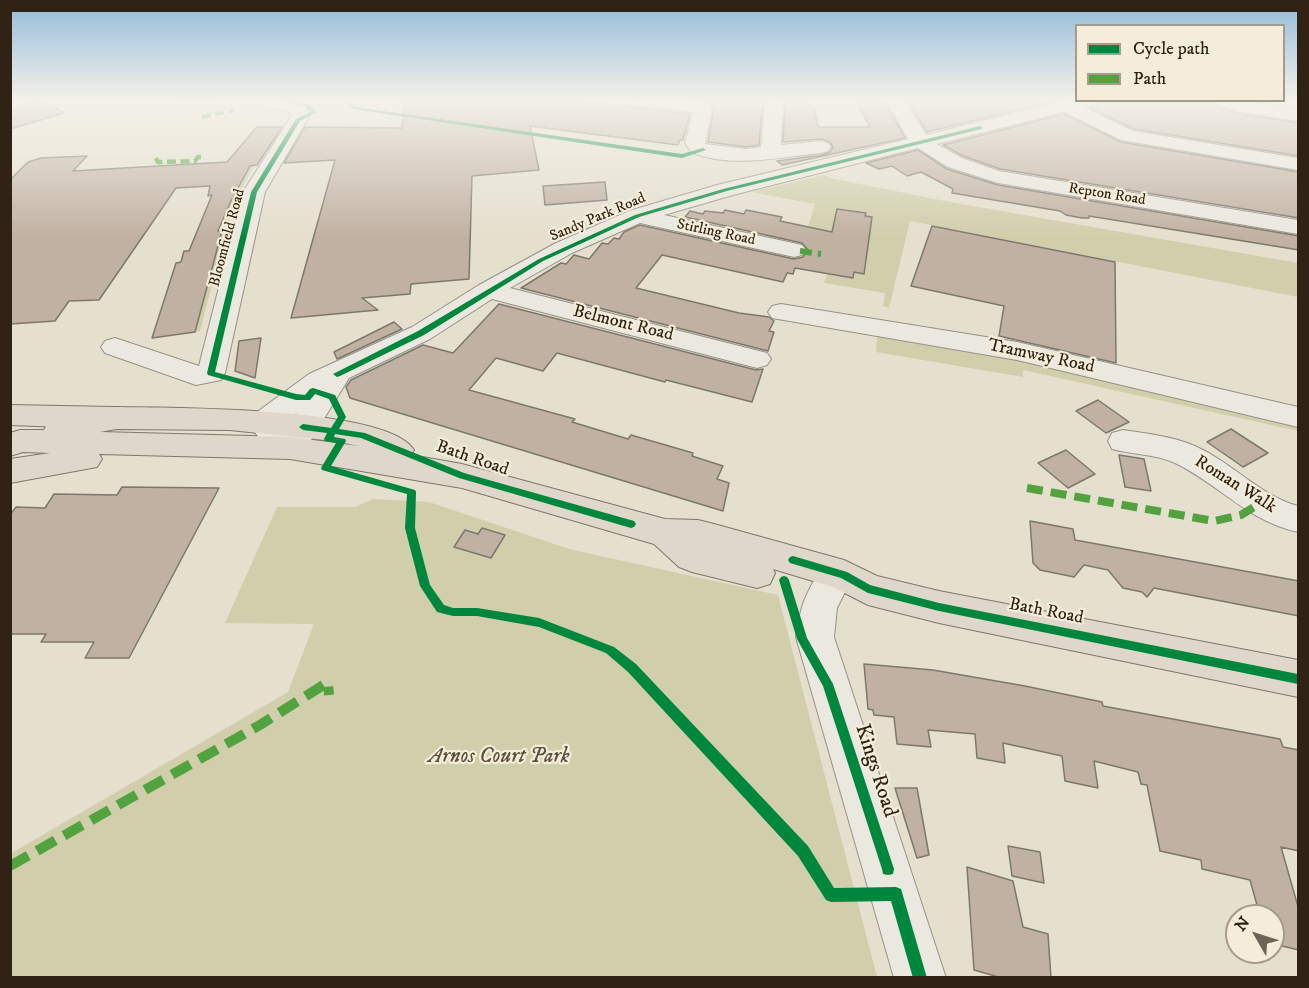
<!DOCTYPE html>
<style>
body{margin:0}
#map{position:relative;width:1309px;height:988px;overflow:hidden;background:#e5dfce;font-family:"IM FELL DW Pica",serif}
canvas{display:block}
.frame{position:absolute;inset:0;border:12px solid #302315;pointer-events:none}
.legend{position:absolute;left:1075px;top:24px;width:210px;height:78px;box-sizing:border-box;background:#f5edd9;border:2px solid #a69c8b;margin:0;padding:8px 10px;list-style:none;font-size:18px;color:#302315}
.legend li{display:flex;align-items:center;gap:12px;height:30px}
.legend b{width:30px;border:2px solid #a69c8b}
.north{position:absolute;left:1225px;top:904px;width:60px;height:60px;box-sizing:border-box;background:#f5edd9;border:2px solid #a69c8b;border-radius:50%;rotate:309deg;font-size:16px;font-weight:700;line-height:24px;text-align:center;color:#302315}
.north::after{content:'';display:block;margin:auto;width:21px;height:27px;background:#6f6556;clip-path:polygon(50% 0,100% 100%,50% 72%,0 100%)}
</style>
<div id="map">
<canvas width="1309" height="988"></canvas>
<div class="frame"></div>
<ul class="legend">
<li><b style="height:8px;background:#00873e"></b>Cycle path</li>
<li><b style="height:8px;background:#52a240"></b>Path</li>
</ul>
<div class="north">N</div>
</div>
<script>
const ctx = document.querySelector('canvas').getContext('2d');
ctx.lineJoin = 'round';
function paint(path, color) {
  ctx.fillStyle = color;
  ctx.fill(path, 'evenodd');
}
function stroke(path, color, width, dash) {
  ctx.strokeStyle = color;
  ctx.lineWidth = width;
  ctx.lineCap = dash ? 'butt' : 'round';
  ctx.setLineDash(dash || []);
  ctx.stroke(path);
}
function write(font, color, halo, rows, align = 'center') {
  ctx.font = font + ' "IM FELL DW Pica",serif';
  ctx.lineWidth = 4.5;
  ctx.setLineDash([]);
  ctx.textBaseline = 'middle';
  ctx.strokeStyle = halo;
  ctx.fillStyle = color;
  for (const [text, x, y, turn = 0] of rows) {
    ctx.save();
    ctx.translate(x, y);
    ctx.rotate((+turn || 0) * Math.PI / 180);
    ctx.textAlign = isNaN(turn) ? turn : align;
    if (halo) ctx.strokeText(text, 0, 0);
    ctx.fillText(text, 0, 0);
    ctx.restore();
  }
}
paint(new Path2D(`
 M158,100h51l19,4 -4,8 -6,1c-20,-10 -47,-12 -70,-10z
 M254,159l2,2 -24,47 -32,123 -5,1 33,-123z
 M824,175l6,3 120,24 348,61v34l-388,-76 -21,87 -6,-2 2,-13 -61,-10 3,-9 26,4 1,-6 11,1 2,-16 -12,-2 3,-23 12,1 2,-16 -7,-1v-4l-28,-3 -5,26 -29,6 12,-37 -64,-12z
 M877,337l144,24 277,66v4l-275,-61v7l-147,-25z
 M373,499l56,3 140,47 209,46 99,382h-866l-1,-123 278,-162 26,-68 -89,-1 52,-116h78z`), '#d1ceab');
const building = new Path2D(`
 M36,100h7l21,13 -54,16v-21z
 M404,100h173l113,14 -7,26h-3l-2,5 -148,-19 9,44 -67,6 -3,103 -58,5 -1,10 -48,4 16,12 -87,8 44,-158 -51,3 21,-36 97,1z
 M695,100h68l-4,45 -13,2 -38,-5 6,-35 -5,-5z
 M785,100h18v7h11l4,20h52l-15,-27h29l21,38 -123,27 -5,-4 45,-6 8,-3 3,-5 -3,-5 -8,-3 -39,3z
 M907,100h153l-133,32z
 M1101,100h109l4,6 26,8 59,9v33l-165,-27 -44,-21 6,-2z
 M1064,114l57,28 178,30v46l-299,-49 -37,-13 -20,-11z
 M257,127h25l-25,38 -7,1 -19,35 -13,30h4l-27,101 -43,6 24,-75 5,-1 3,-11h5l23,-56 -4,1 2,-10 -34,2 -77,112 -30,1 -14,20 -45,3v-144l18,-18 13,-4 46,-2 -14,15 154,-9z
 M918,150l29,19 51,16 301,51v14l-210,-34v2h-7l-16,-3 -6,-4 -108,-18 1,-4 -32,-17 -14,4 -15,-10 -13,3 -13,-6z
 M605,182l2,18 -62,5 -2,-19z
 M837,209l29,4 -1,3 7,1 -8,57 -10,-2 -1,6 -58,-10 -2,6 -6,-1 -4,9 -121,-27 -26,33 103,25 30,4 5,4 -5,10 5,1 -6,19 -247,-63 40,-25 5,1 8,-9 15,4 13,-16 6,1 6,-6 5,1 5,-7 16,-7 154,34 9,-2 5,-7 -6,-7 -117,-26 5,-6 13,3 2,-3 18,2 2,-3 19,4 2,-4 36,7 -2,4 52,11z
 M932,226l183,36 1,101 -117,-27 5,-30 -93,-20z
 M499,304l257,66 7,-1 -11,33 -86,-22 -1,2 -108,-29 -14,18 -47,-13 -27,32 106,29 -3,3 56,17 3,-4 62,18 -1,3 31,10 -6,13 12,4 -6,28 -373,-113 -4,-11 5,-7 72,-35 30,8z
 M394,322l8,7 -65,30 -3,-7z
 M261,338l-6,40 -20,-7 4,-30z
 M1098,400l17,12 14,10 -23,11 -30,-22z
 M1231,429l37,24 -25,14 -36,-25z
 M1066,450l29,24 -27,14 -30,-25z
 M1119,455l25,4 7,32 -26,-4z
 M122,487l97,1 -90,170h-44l9,-16h-53l5,-8h-36v-119l6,-8 29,1 9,-14 63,1z
 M1030,521l43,8 2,11 224,41v35l-145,-28 -7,9 -5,-5 -19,-4 -15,-18 -24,-5 -10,12 -34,-7 -7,-7z
 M482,528l23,7 -14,23 -37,-11 11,-17 13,4z
 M864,664l69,6 92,16 77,16 1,4 177,33 3,8 16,3v101l-18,-4 18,63v40l-26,-6v-28h-13l-10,-36 -48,-11 -1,-9 -41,-9 -13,-66 -6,-1 -3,-12 -44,-11 4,27 -33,-7 -3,-25 -59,-13 2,20 -28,-5 -2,-24 -47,-4 3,17 -34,-3 -3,-27 -20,-2 -1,-5 -5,-1z
 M895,788h22l12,67 -12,3z
 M1008,846l32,6 4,31 -32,-7z
 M967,867l46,14 10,46 25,7 3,44h-49l-28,-8z`);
paint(building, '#c1b1a2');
stroke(building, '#7c786d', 1.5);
const minor = new Path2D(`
 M236,100h50l20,6 4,9 -45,77 -40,181 -4,7 -25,5 -91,-32 -4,-6 4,-6 10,-3 84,28 44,-174 49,-77 -4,-4 -49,-7z
 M631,100h50l28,4 3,4 -7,36 41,5 15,-2 4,-47h18l-2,45 40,-4 7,2 3,4 -3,4 -7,2c-41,4 -90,16 -130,-1l-6,-9 8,-31 -53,-7 -6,-1z
 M886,100h18l22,35 143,-35h30l-3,4 -13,3 50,24 165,27v12l-177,-30 -57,-28 -127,32 25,14 37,13 299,49v14l-300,-51 -50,-16 -30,-19 -185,47 -69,20 138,30 4,5 -4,5 -8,2 -154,-34 -68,30 -62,35 257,65 4,6 -4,6 -10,3 -265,-69 -62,40 -81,39 -48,78c-22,7 -41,-14 -52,-33l4,-8 56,-41 103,-47 67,-42 77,-42 73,-32 88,-26 191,-46zM297,413l-10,14 -4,-3z
 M1212,100h28l58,10v11l-57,-9 -26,-8z
 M781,304l236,38 281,65v20l-281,-67 -245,-42 -4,-6 4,-6z
 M1123,430c27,4 56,7 80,20 33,17 59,46 95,56v26c-50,-11 -76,-45 -119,-67 -20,-11 -45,-10 -67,-16l-4,-8 4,-8z
 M828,574l13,5 5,11 -9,18 -3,29 112,341h-52l-98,-341c4,-25 6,-36 19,-58z`);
const major = new Path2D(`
 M10,405l104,2 11,4 4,7 -4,7 -11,4 -104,-4z`);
const highway = new Path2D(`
 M116,407c52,1 272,-1 298,43l-3,5 51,9 203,55 33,1 16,4 130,36 33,16 62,15 359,69v37l-359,-74 -71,-18 -35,-18 -60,-18 2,4 -5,11 -13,4 -65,-16 -13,-5 -25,-23 -192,-56 -172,-29 -191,-5 3,5 -5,8 -87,16v-24l40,-6 -27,-1 -13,4v-23l10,-3h24l4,-8zM116,429l114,1 104,11 25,5 -69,-9 -190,-5z`);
stroke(minor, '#969186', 2);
stroke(major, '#7c786d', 2);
stroke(highway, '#7c786d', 2);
paint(minor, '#ebe8df');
paint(major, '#ded7ca');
paint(highway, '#ded7ca');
stroke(new Path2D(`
 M202,117l32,-7
 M156,158l2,4 37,-1 3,-4h6`), '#52a240', 4.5, [9, 4.5]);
stroke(new Path2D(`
 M800,251l21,3`), '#52a240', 6, [12, 6]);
stroke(new Path2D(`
 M1027,488l187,33 27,-6 18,-11`), '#52a240', 8, [16, 8]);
stroke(new Path2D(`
 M10,866l250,-141 68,-43 1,13`), '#52a240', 10, [21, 10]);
paint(new Path2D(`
 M279,100h9l21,4 8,8 -17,9 -43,71 -42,180 81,22 9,1 5,-6 3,-1 22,7 11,22 -7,12 26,4 99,40 170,48 2,3 -2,3 -3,1 -172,-50 -98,-40 -26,-4 -1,3 11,2 1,2 -15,25 84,24 1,2 -1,36 15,57 14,20 9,3h24l62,10 75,29 22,17 172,182 26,42 62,-1 5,2 26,89h-14l-22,-77 -60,1 -5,-2 -28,-44 -170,-184 -22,-19 -67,-26 -62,-11h-24l-16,-4 -17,-26 -15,-58 2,-34 -85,-24 -1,-2 15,-25 -11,-2 -1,-2 3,-6 -24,-3 -4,-3 4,-3 28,4 7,-11 -9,-18 -14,-5 -5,6h-14l-88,-25 -1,-2 44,-181 45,-73 15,-7 -6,-6z
 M344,101h4l7,6 327,47 21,-6 3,2 -24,8 -329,-49 -9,-6z
 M980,126l3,2 -1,1 -255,62 -88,26 -96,44 -119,74 -84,41 -3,1 -4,-3 85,-43 121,-72 96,-44 88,-26z
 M793,556l54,16 23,13 69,18 359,71v10l-359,-73 -71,-18 -27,-15 -51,-15 -2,-3 2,-3z
 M784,576l3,1 2,3 18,58 26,46 61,185 -1,5 -5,1 -5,-1 -1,-5 -59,-183 -26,-47 -18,-59 2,-3z`), '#00873e');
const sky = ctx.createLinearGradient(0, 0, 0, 238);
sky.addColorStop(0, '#93bbda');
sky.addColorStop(0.42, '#f3f1e9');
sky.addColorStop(1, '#f3f1e900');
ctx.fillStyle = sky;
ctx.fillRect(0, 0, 1309, 238);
write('15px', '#302315', '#f5edd9', [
 ["Repton Road",1107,195,9],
 ["Sandy Park Road",598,218,-23],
 ["Stirling Road",716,233,12],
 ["Bloomfield Road",228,238,-75]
]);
write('18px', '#302315', '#f5edd9', [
 ["Belmont Road",623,324,14],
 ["Tramway Road",1041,357,12],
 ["Bath Road",472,459,19],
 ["Roman Walk",1235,485,32],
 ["Bath Road",1046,612,11]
]);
write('italic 21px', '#5b523a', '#f5edd9', [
 ["Arnos Court Park",499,758]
]);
write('21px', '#302315', '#f5edd9', [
 ["Kings Road",875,771,72]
]);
</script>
